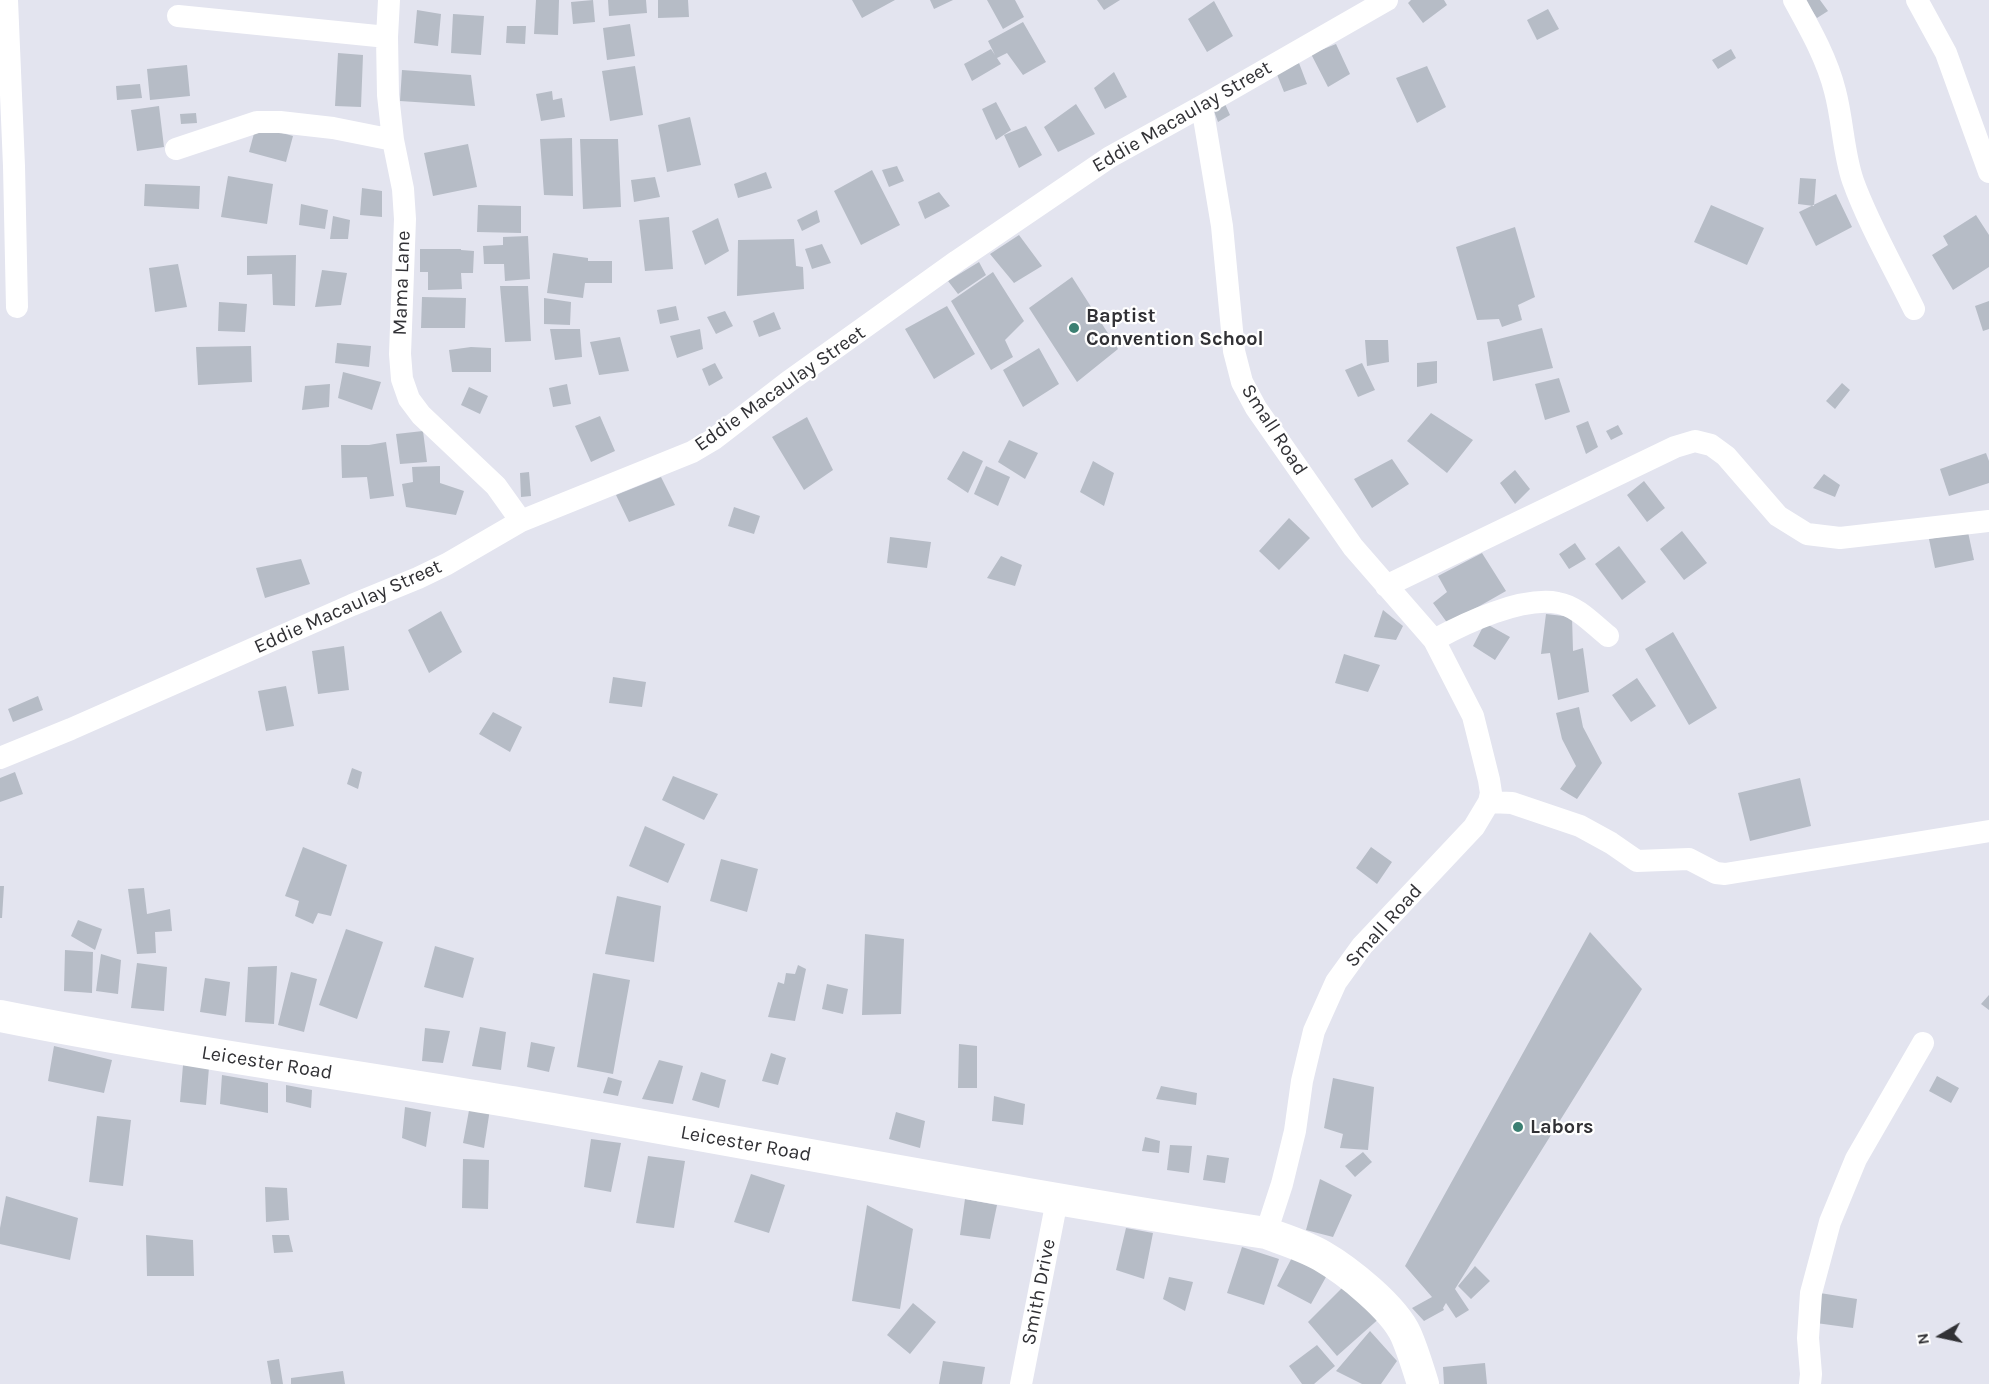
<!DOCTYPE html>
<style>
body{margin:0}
#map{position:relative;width:1989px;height:1384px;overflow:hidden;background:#e3e4ef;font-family:Karla,sans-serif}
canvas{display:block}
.north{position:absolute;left:1911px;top:1306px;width:60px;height:60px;-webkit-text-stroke:4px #fff;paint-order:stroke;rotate:261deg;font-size:16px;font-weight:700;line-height:24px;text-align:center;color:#313135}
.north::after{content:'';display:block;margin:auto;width:21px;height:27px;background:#313135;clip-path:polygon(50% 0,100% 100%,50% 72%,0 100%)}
</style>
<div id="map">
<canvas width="1989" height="1384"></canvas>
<div class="north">N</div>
</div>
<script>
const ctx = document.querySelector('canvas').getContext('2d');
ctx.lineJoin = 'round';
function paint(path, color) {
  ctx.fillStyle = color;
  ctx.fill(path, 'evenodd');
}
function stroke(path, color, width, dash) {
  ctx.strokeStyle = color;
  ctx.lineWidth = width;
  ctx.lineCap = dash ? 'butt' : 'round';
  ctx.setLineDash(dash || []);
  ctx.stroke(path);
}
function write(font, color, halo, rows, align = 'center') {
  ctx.font = font + ' Karla,sans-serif';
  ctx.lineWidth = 4.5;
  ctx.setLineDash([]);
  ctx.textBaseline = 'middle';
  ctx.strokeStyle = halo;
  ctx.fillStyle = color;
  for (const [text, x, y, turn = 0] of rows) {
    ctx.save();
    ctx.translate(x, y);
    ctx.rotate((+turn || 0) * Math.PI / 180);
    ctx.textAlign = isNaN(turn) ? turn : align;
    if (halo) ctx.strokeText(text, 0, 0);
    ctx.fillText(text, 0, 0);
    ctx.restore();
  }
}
paint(new Path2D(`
 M536,0h23l-1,35 -24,-1z
 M593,0l2,22 -22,2 -2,-22z
 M608,0h38l1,13 -38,3z
 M658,0h30l1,17 -31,1z
 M852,0h43l-33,18z
 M930,0h23l-19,9z
 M987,0h28l9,17 -21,12z
 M1097,0h23l-16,10z
 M1411,0h33l3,5 -24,18 -15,-20z
 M1805,0h15l8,11 -11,7z
 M1214,1l19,35 -26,16 -19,-33z
 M1548,9l11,20 -22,11 -10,-20z
 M417,10l24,4 -3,32 -24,-3z
 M453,14l31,2 -3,39 -30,-2z
 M1023,22l23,40 -23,13 -16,-22 -10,5 4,6 -29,17 -8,-17 27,-15 4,6 -7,-14z
 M630,24l5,32 -28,4 -4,-32z
 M507,26h19l-1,18 -19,-1z
 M1336,44l14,30 -22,13 -17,-33z
 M1731,49l5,9 -18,11 -6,-9z
 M338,53l25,2 -2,52 -26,-1z
 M1299,63l8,21 -23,8 -8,-20z
 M187,65l3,31 -40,4 -3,-31z
 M635,66l8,49 -33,6 -8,-50z
 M1427,66l19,41 -29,16 -21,-45z
 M402,70l69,5 4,31 -75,-5z
 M1114,72l13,25 -22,12 -11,-21z
 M140,84l2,14 -25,2 -1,-14z
 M552,91l1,9 9,-2 3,19 -24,4 -5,-27z
 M996,102l15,28 -15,10 -14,-31z
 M1076,104l19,30 -37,18 -14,-25z
 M1225,104l5,11 -12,7 -4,-11z
 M159,106l5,41 -27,4 -6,-41z
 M196,113l1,10 -16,1 -1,-10z
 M690,117l11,48 -34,7 -9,-47z
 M256,126l37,10 -7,26 -37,-10z
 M1026,126l16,29 -23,13 -15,-33z
 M572,138l1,58 -29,-1 -4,-56z
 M580,139h38l3,68 -38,2z
 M468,144l9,43 -44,9 -9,-43z
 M897,166l7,15 -15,6 -7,-17z
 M872,170l28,55 -39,20 -27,-54z
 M766,172l6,16 -34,10 -4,-14z
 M228,176l45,8 -6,40 -46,-7z
 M655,177l5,20 -26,5 -3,-22z
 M1800,178l16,1 -2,27 -16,-2z
 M145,184l55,2 -1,23 -55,-3z
 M362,188l20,3v26l-22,-2z
 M939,192l11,14 -25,13 -7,-17z
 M1836,194l16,33 -36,19 -17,-34z
 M301,204l27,6 -3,19 -26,-4z
 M478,205l43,1v27l-44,-1z
 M1711,205l53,23 -17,37 -53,-23z
 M817,210l3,12 -18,9 -5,-11z
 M1976,215l13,20v32l-36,23 -21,-35 16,-10 -5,-9z
 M333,216l17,4 -2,19h-18z
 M669,217l4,52 -28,2 -6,-51z
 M718,218l11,33 -24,14 -13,-34z
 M1515,227l20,70 -17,8 4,15 -20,7 -3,-8 -22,1 -21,-73z
 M1019,235l23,31 -28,17 -24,-29z
 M528,236l2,43 -25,2 -1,-17h-20l-1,-18 20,-1v-8z
 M794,239l2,27 7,1 1,22 -67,7 1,-56z
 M822,244l9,19 -19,6 -7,-20z
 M420,249h41v1l13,1 -1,22h-12l1,16 -34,1v-18h-8z
 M553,253l35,5v3h24v22h-27l-2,15 -36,-5z
 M296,255l-1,51 -22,-1 -1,-31 -25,1v-19z
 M979,262l7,13 -28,19 -10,-13z
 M178,264l9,43 -32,5 -6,-44z
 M322,270l25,3 -6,32 -26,2z
 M993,272l31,49 -19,19 8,17 -22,13 -40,-69z
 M1072,277l46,72 -41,33 -48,-74z
 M500,286h28l3,55 -26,1z
 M422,297l44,1 -1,30h-44z
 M544,298l27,4 -1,23 -26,-1z
 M1989,301v28l-6,2 -8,-25z
 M219,302l28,2 -2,28 -27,-1z
 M676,306l3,14 -19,4 -3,-14z
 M947,306l28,48 -41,25 -29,-50z
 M725,311l8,15 -17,8 -9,-17z
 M774,312l7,17 -22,8 -6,-16z
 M1542,328l11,40 -60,13 -6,-39z
 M550,329h30l2,28 -27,3z
 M700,329l3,20 -26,9 -7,-22z
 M620,337l9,34 -30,4 -9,-33z
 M1365,340h23l1,22 -22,4z
 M337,343l34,3 -2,21 -34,-4z
 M251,346l1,36 -54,3 -2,-38z
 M471,347l20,1v24h-39l-3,-22z
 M1039,348l20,36 -36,23 -20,-37z
 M1437,361v22l-20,4v-24z
 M715,363l8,15 -14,8 -7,-17z
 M1362,363l13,27 -17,7 -13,-27z
 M343,372l38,10 -9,28 -34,-12z
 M1559,378l11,34 -25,8 -10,-36z
 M1842,383l8,7 -15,19 -9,-8z
 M330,384l-1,23 -27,3 3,-24z
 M567,384l4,20 -18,3 -4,-19z
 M469,387l19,9 -8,18 -19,-9z
 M1431,413l42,27 -26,33 -40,-32z
 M600,416l15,35 -24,11 -16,-36z
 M807,417l26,53 -29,20 -32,-53z
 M1588,421l10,26 -12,7 -10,-28z
 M1618,425l5,9 -12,6 -5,-9z
 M423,431l4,31 -27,2 -4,-30z
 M1009,440l29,13 -13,26 -27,-17z
 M386,442l8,54 -24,3 -3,-22 -25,1 -1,-33h28z
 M963,451l20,10 -15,32 -21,-14z
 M1986,453l3,8v22l-40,13 -9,-27z
 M1392,459l17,25 -37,24 -18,-29z
 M1093,461l21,12 -10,33 -24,-14z
 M440,466v17l24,8 -8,24 -50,-8 -4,-23 11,-2 -1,-15z
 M986,466l24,11 -12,29 -24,-12z
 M1515,470l15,19 -15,15 -15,-21z
 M529,472l2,24 -10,1 -1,-24z
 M1824,474l16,11 -5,12 -22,-9z
 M661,477l14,28 -46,17 -13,-27z
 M1644,481l21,27 -18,14 -20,-27z
 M734,507l26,9 -6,18 -26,-8z
 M1289,518l21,20 -31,32 -20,-19z
 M1682,531l25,32 -23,17 -24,-31z
 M1968,532l6,28 -39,8 -6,-29z
 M890,537l41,5 -4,26 -40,-5z
 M1575,543l11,16 -17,10 -10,-15z
 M1619,546l27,36 -24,18 -27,-36z
 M1482,553l24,38 -58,33 -15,-21 14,-11 -9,-16z
 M1001,556l21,9 -7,21 -28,-8z
 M301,559l9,25 -45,14 -9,-30z
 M1383,610l20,16 -7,14 -22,-3z
 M441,611l21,41 -33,21 -21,-43z
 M1546,614l26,3 1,34 10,-3 6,44 -31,8 -8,-47 -9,1z
 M1485,623l25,14 -15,23 -22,-14z
 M1673,632l44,76 -28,17 -44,-76z
 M344,646l5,44 -31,4 -6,-43z
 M1344,654l36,11 -12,27 -33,-9z
 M613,677l33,5 -4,25 -33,-4z
 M1637,678l19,28 -25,16 -19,-27z
 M286,686l8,40 -28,5 -8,-40z
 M38,696l5,14 -30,12 -5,-13z
 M1579,707l4,20 19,36 -25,36 -17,-10 16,-23 -14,-27 -6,-26z
 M493,712l29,15 -12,25 -31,-18z
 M352,768l10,4 -4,17 -11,-5z
 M15,772l8,22 -23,8v-24z
 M673,776l45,18 -14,26 -42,-20z
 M1800,778l11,48 -61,15 -12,-48z
 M645,826l40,18 -17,39 -39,-17z
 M303,847l44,18 -16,51 -13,-3 -5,11 -18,-8 4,-15 -14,-5z
 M1371,847l21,15 -15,22 -21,-16z
 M721,859l37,10 -11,43 -37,-11z
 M0,886h4l-2,32h-2z
 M144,888l3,26 23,-5 2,22 -17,1 1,21 -19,1 -9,-65z
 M617,896l44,10 -7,56 -49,-8z
 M78,920l24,9 -7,21 -24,-14z
 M346,929l37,13 -26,77 -38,-14z
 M1590,932l52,57 -187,300 14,21 -13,8 -10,-15 -3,5 1,2 -20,11 -12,-13 20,-11 -27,-31z
 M865,934l39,5 -3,75 -39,1z
 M435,946l39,12 -11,40 -39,-11z
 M65,950l28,2 -1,41 -28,-2z
 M101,954l20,6 -3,34 -22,-3z
 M137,963l30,4 -3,44 -33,-3z
 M798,965l8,4 -11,52 -27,-4 10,-35 6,2 2,-11 9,1z
 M277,966l-3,58 -29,-2 3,-55z
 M291,972l26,7 -13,53 -26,-7z
 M593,973l37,7 -17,94 -36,-7z
 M205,978l25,4 -4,34 -26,-4z
 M827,984l21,5 -5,25 -21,-5z
 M1989,995v15l-8,-6z
 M480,1027l26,5 -5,38 -29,-4z
 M425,1028l25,3 -7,32 -21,-2z
 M531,1042l24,5 -6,25 -22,-5z
 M959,1044l18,2v42h-19z
 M54,1046l58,14 -8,33 -56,-12z
 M771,1053l15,5 -8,27 -16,-4z
 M659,1060l24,6 -10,38 -31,-5z
 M183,1065l26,2 -3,38 -26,-3z
 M701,1072l25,8 -7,28 -27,-8z
 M222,1075l46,8v30l-48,-9z
 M1937,1076l22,12 -8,15 -22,-12z
 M608,1077l14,4 -4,15 -15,-3z
 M1333,1078l41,9 -6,63 -28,-2 3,-14 -19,-6z
 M286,1085l26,5 -1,18 -25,-6z
 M1161,1086l36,7 -1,12 -40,-6z
 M994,1096l31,8 -2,21 -31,-4z
 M470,1105l20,4 -6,39 -21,-5z
 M405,1107l26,5 -5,35 -24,-9z
 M896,1112l29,9 -5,27 -31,-9z
 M97,1116l34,4 -8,66 -34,-4z
 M1145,1137l15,4 -1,12 -17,-2z
 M591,1139l30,4 -10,49 -27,-5z
 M1170,1145l22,1 -3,27 -22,-3z
 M1363,1152l9,10 -17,15 -10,-11z
 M1207,1155l22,3 -4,25 -22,-3z
 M648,1156l37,5 -11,67 -38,-5z
 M463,1159l26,1 -1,49 -26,-1z
 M751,1174l34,11 -16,48 -35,-11z
 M1320,1179l32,16 -19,42 -27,-7z
 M265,1187l22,1 2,32 -23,2z
 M6,1196l72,22 -8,42 -70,-16v-16z
 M965,1199l32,6 -7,34 -30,-4z
 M867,1205l46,24 -13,80 -48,-8z
 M1126,1228l27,5 -9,46 -28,-9z
 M146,1235l47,5 1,36h-47z
 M272,1235h17l4,17 -19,1z
 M1242,1247l37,12 -15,46 -37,-12z
 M1296,1250l35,18 -20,36 -34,-18z
 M1475,1266l15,15 -19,18 -13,-13z
 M1169,1277l24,5 -8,29 -22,-12z
 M1350,1280l32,36 -45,40 -29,-34z
 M1820,1293l37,6 -4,29 -37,-5z
 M913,1303l23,19 -26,32 -23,-19z
 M1370,1331l27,30 -16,23h-19l-26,-13z
 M1317,1345l18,21 -21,18h-12l-13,-18z
 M279,1359l4,25h-12l-4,-23z
 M943,1361l42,6 -3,17h-43z
 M1485,1363l2,21h-43l-1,-17z
 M343,1371l2,13h-54v-6z`), '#b6bcc6');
stroke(new Path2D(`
 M7,0l7,166 3,141
 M389,0l-2,37 1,58 5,45 10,49 2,30 -5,135 2,25 7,20 12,16 75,71 25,35
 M1794,0c16,29 33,59 41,91 8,30 8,61 18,90 15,42 41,87 61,128
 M1917,0l29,53 43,119
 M178,16l209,21
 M1202,106l20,120 12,125 8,31 14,26 97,139 81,93c31,-17 88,-44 124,-37 19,3 36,22 50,33
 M176,149l81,-27h23l53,6 60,12
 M1386,586l289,-139 20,-6 16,4 15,11 52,60 29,18 33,4 149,-17
 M0,758l71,-29 281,-124 66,-27 29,-14 74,-43 171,-69 22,-13 74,-57 169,-121 153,-104 92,-51 185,-106
 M1489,802l23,1 68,23 31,17 26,18 52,-2 27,14 9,1 264,-43
 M1266,1233l16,-49 13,-53 7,-50 12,-50 22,-49 26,-36 112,-119 15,-25 2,-9 -2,-13 -16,-64 -39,-76
 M1021,1384l36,-184
 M1810,1384l1,-10 -3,-36 3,-45 19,-71 26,-63 67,-116`), '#fff', 22);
stroke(new Path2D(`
 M0,1016c179,36 361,60 541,91 242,42 482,89 725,126 19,7 39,13 56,23 26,15 72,52 84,79 7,16 12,33 17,49`), '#fff', 32);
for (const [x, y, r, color] of [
 [1074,328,6,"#3b7f72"],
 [1518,1127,6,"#3b7f72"]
]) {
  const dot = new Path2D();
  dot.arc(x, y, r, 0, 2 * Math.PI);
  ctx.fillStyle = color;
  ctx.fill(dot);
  stroke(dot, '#fff', 2);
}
write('20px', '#313135', '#fff', [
 ["Eddie Macaulay Street",1182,117,-30],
 ["Mama Lane",402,283,-88],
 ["Eddie Macaulay Street",780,389,-35],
 ["Small Road",1274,430,57],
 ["Eddie Macaulay Street",348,607,-24],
 ["Small Road",1384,926,-48],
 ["Leicester Road",267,1063,9],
 ["Leicester Road",746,1144,10],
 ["Smith Drive",1039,1292,-79]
]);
write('bold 20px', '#313135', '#fff', [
 ["Baptist",1086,316],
 ["Convention School",1086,339],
 ["Labors",1530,1127]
], 'left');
</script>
